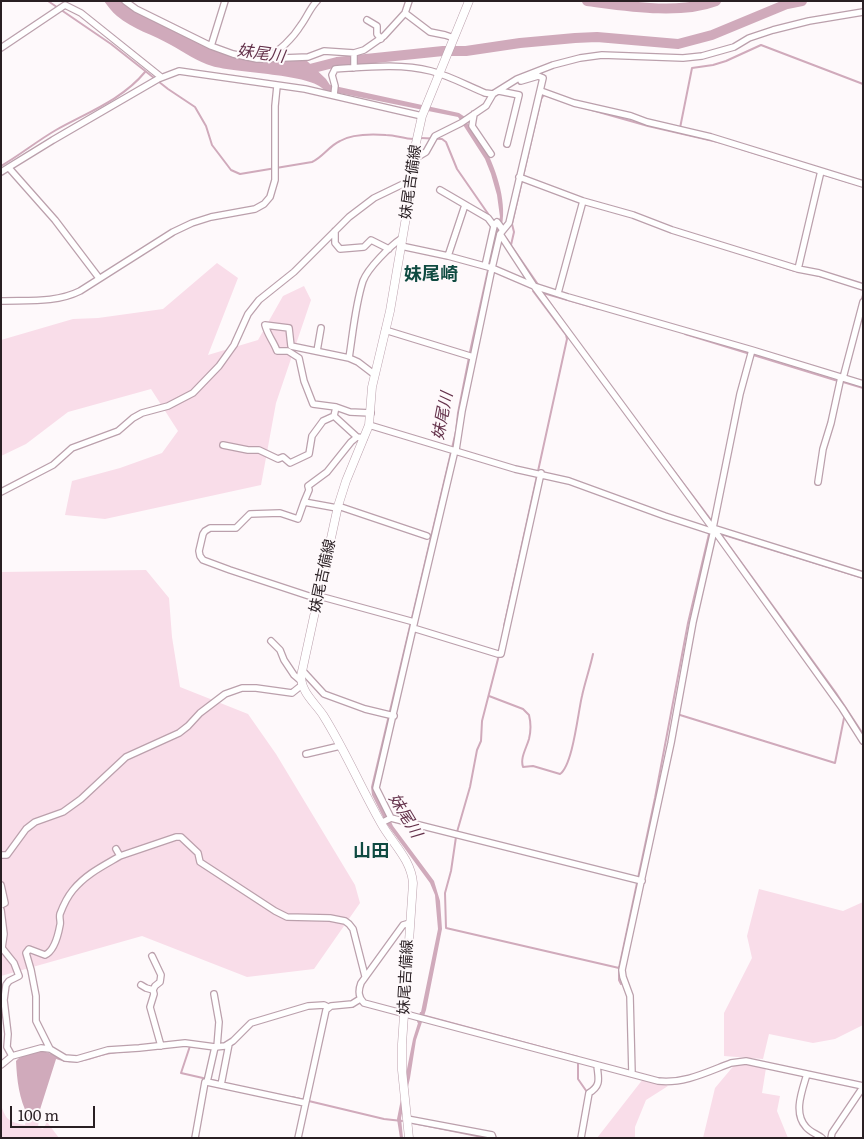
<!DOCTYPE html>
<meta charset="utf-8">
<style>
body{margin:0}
#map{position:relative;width:864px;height:1139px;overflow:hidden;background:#fef9fb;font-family:Literata,serif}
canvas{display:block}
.frame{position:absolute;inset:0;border:2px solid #291f23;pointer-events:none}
.scale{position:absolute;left:10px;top:1106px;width:85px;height:22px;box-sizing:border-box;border:2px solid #291f23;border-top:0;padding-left:6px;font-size:15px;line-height:18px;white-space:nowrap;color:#291f23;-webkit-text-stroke:4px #fef9fb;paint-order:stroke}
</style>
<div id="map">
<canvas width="864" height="1139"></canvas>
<div class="frame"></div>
<div class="scale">100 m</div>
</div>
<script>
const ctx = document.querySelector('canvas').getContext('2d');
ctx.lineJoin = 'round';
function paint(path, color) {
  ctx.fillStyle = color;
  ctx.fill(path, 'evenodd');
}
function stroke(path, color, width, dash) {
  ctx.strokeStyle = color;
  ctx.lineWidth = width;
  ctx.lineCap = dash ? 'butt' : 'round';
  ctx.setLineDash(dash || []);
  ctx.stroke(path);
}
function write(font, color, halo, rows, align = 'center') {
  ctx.font = font + ' Literata,"Noto Sans JP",serif';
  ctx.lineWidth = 4;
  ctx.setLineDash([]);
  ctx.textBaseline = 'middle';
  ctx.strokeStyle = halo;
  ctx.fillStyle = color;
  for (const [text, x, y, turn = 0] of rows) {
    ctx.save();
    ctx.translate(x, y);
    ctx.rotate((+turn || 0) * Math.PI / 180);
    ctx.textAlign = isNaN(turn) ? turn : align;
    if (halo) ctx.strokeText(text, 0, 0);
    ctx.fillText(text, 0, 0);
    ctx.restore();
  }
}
paint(new Path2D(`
 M217,263l21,15 -30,77 50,-15 25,-44 21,-10 7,14 -35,103 -15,82 -156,34 -40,-4 7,-34 48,-13 42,-15 16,-22 -27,-42 -83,23 -42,32 -25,12v-116l72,-21 25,-1 65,-9z
 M146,570l23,28 3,39 8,50 68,27 28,40 79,131 5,18 -46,66 -67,8 -105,-41 -141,40v-404z
 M759,889l84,22 20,-9v123l-28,14 -22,4 -44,-9 -6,25 -39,-3v-43l28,-55 -5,-22z
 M736,1063l30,5 -4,25 18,3 -3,15 11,27h-85l12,-50z
 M643,1079l25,7 -22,14 -11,27v11h-38z
 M1,1105c5,15 8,17 24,20l1,-7 13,2 -1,7 5,2 4,-7 12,16h-58z`), '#f9dde9');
paint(new Path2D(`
 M104,1h17l108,53 77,6 20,19 4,6 129,28 6,4c3,10 11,18 17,26 13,22 25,57 20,82l-33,137 -10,65 -84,361 18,38 41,55 6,20 2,28 -16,81 -10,30 -6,38 -9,40 2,20h-3l-3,-19 16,-80 5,-16 -1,-1 3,-10h1l17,-83 -3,-34 -5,-12 -44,-60 -14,-28 -1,-8 84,-356 2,-18 13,-66 26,-118 4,-12 -3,-22 -6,-21 -6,-15 -27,-42 -134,-27c-11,-16 -89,-17 -112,-24 -14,-4 -28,-14 -41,-21 -17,-10 -39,-16 -54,-29 -5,-4 -9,-10 -13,-15z
 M43,1051l14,5 -20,63 -9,-3c-9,-18 -11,-35 -12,-55 6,-7 18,-9 27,-10z`), '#d0aabb');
stroke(new Path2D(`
 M48,1l63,43 57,45 27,18 11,19 6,19 19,25 9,4 72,-12c11,-5 17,-16 28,-21 12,-7 32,-7 46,-6 10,0 18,4 27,4
 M581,107l67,19 74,17
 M680,128l12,-60 21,-3 13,-4 35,-16 102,39
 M421,138l21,1 4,3 11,27 34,49
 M741,149l110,34
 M1,166c19,-11 36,-25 55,-36 30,-17 66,-30 89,-58
 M506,238l33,48
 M511,245l3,-13 -2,-8 29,-125 3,-4
 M773,264l22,7
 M812,274l15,4
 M541,290l29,41
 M543,293l56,16
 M861,302l2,-7
 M685,334l153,47
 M843,382l20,6
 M647,435l64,85
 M720,533l116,160 27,41
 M721,534l142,44
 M504,626l63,-287 -1,-4 -33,-44
 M489,696l34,13 6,6c2,8 2,16 0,24 -3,10 -9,19 -6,28l10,-1 27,8c13,-9 18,-62 22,-78 3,-14 8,-28 11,-42
 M680,715l155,48 9,-45
 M457,832l13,-45 7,-37 4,-9 1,-20 17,-66
 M456,837l-5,34 -6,22 1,35 173,40
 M621,984l-2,-4v-12l36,-170 33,-175 21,-89
 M422,1015l156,42
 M190,1046l-9,27 35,8
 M121,1052l41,-4
 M54,1057c27,11 36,-2 63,-5
 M578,1063v16l9,13
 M292,1097l92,22 18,2
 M413,1123l74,15`), '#d0aabb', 2);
stroke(new Path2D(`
 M587,1c39,5 92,14 129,0
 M302,71l35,-9 106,-11h23l54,-8 55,-5 22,-1 81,7 34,-9 75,-31 15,-3`), '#d0aabb', 10);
const street = new Path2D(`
 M125,1l11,8 75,37 22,8 24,5 51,-2 16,-6 30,2 10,-3 20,-14 21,-23
 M409,1l-4,12 25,19 15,3 9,3
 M367,20l10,6v8l4,5
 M211,46l14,-45
 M1,48l64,-43 16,8 80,64
 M354,53v15
 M265,58c14,-6 28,-20 36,-33 6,-8 9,-17 16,-24
 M499,91l20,4 -12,49
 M541,91l33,12 57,13 16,6 64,15 152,47
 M334,95l1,-9 -3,-11 3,-6c32,-2 65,-6 96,2 19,5 37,15 54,22l8,1
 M474,114l-2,12 19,28
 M414,159l12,-7 9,-16 26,-13 25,-17 7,-12 24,-15 36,-14 27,-7 22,-3 81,3 19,-2 32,-9 15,-9 24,-8 36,-9 54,-9
 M9,168l46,52 44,58
 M821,171l-23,98 21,4 44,14
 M1,172l52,-32 105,-61 21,-8 126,18 117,27
 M519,177l64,24 50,14 39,15 126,39
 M440,190l48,28 6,8
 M335,231v12l5,6 24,-2 7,-7 18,9
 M500,234l34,52 180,244 128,178 21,33
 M401,246l47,10 44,12 42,18 34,11 184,53 111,34
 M448,256l17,-51
 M485,266l9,-40 3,-4 6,8
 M558,293l25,-92
 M1,301c27,-1 55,2 79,-10l93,-59 19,-9 19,-6 44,-8 9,-5 6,-7 5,-17v-74l2,-20
 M385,330l88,27
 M317,351l4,-23
 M349,358c4,-25 6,-52 14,-77 5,-13 27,-35 39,-43
 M843,378l20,-76
 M336,407l-23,-3 -9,-23 -5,-23 -11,-7h-11c-3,-9 -9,-15 -12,-26l24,3 2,18 58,12 9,4 17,13
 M334,416l23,21
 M369,425l146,44 54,12 96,35 49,16
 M223,445l25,5h11l19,9 5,-2 7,6 19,-9 3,-18 11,-15 11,-5 2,-9 14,5 21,1
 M455,450l-42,178 85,26h3l40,-181
 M456,450l6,-39 30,-143 8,-34 9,-11 34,-145 -5,-2 -17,5
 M818,482l5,-33 8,-26 10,-46
 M1,492l52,-27 19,-17 46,-17 15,-13 9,-5 26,-7 25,-13 26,-27 15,-21 14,-31 11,-14 35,-28 55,-55 25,-19 29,-14 8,4
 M304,502l5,-12 -1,-4 19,-14 24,-30 6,-5 7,1
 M338,506l89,30
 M713,528l27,-134 12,-44
 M713,528l150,47
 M319,596l95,26
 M318,599l-88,-29 -27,-10 -3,-4 -1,-5 4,-17 2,-3 5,-3h26l14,-14 30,-1 18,6 6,-17 33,6
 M271,641l9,9 4,10 10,15 7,6
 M302,670l22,24 41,15 29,7
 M306,754l34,-8
 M391,818l-15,-30 37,-160
 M381,823l10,-5 251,63
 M116,849l4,7 56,-19h5l17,16 2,9 75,49 12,6 43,1 15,3 4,3 4,5 12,47
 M1,855h6l19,-26 9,-7 28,-10 18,-13 45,-42 53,-24 9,-7 12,-13 25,-19 17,-6h14l36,5 10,-8
 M1,885l4,18 -4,2
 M1,910l3,24 -2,14 12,15 5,13 -10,5 -3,4 -2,15 4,34 -1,13 5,9
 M410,923l-7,2 -42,58c-3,8 -3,14 3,20l294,78c26,3 49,-9 73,-18l15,-2 117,25
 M152,956l9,19 -1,7 -5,4 -2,4 1,4 -4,13 11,39
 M141,985l5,3 7,2
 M214,994l5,28 -2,25
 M50,1049l-14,-28v-25l-5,-26 -5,-17 3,-4 16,6c9,-4 13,-19 15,-30 1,-3 -1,-7 0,-11 3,-8 8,-18 13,-24 13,-16 30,-24 47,-34
 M1,1065l11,-9 29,-8 9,1 15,9 12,1 31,-9 31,-2 46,-5 30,4 10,-1 8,-5 18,-18 57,-17 16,-1 4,2
 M632,1074l-2,-78 -7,-19 -1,-7 49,-227 22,-121 21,-92
 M807,1074c-5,17 -14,39 -1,53 4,5 11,7 16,11
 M207,1082l98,21
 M221,1085l8,-41
 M407,1119l85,16 1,3
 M195,1138l10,-56h2l8,-35
 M298,1138l28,-128 5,-4 21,-2 8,-5
 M581,1138l8,-45c13,-8 9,-15 8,-28
 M831,1138l1,-5 31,-46`);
const secondary = new Path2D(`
 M409,1138l-7,-68v-26l11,-161c-2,-24 -21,-40 -32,-60 -20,-35 -36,-73 -58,-108 -8,-12 -22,-23 -22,-39l37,-170 8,-25 23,-56 3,-38 18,-76 21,-123 5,-45 6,-27 47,-115`);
stroke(street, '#bba0ac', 8);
stroke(secondary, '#bba0ac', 9);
stroke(street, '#fff', 5.5);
stroke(secondary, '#fff', 8);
write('15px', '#291f23', '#fef9fb', [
 ["妹尾吉備線",411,182,-82],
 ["妹尾吉備線",323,576,-78],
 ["妹尾吉備線",406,977,-87]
]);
write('italic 16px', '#65334c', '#fef9fb', [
 ["妹尾川",261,54,8],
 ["妹尾川",443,416,-79],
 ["妹尾川",405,816,59]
]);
write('bold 18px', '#0f4a41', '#fef9fb', [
 ["妹尾崎",431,275],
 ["山田",371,852]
]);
</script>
